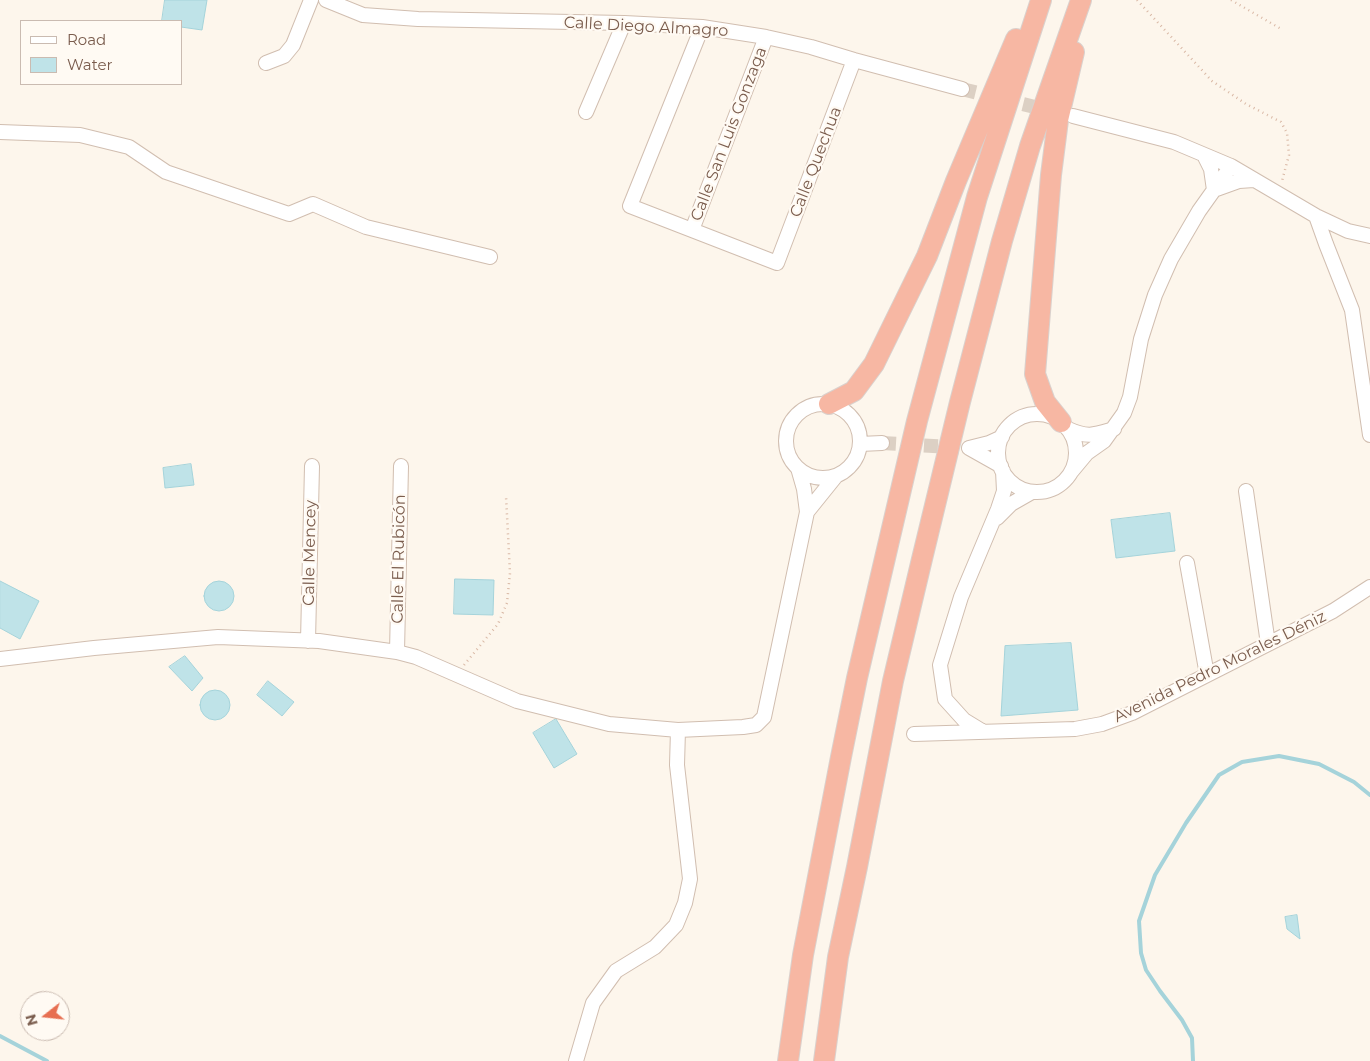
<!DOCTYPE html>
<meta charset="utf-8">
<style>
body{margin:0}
#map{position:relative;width:1370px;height:1061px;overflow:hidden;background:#fdf6ec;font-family:Montserrat,sans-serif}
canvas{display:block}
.legend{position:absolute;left:20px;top:20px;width:162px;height:65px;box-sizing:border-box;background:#fffaf3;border:1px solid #cabbb1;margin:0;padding:6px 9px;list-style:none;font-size:15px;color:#7a5c4d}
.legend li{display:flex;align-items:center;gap:10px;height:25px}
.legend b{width:25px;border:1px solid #cabbb1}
.north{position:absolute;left:20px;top:991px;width:50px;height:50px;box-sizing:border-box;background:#fffaf3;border:1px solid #cabbb1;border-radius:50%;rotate:254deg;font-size:14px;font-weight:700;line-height:20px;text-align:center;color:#7a5c4d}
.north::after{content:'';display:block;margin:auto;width:18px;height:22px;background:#e76f51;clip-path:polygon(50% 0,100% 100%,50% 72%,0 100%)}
</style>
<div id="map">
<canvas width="1370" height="1061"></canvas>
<ul class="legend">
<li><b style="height:6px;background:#fff"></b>Road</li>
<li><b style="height:14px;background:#bfe3e8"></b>Water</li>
</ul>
<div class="north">N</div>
</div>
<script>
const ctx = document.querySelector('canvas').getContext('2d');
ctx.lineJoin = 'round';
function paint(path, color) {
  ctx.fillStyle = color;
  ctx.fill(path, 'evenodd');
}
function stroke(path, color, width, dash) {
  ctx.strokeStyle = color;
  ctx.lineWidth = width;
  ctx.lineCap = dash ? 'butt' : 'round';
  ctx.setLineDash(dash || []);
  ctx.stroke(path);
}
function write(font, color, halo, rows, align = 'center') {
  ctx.font = font + ' Montserrat,sans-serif';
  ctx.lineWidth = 4.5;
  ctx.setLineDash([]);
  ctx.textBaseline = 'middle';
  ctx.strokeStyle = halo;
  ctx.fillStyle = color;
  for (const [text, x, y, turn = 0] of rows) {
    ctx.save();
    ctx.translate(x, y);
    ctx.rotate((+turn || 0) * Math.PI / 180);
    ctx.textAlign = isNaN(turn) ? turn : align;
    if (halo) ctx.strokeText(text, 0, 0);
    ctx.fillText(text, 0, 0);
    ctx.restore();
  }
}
const water = new Path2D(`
 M165,0h42l-5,30 -21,-3v-6h-19z
 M191,464l3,21 -29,3 -2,-20z
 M1170,513l5,38 -59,7 -5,-38z
 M455,579l39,1 -1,35 -39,-1z
 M0,581l39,20 -19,38 -20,-11z
 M204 596a15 15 0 1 1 30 0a15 15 0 1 1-30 0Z
 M1071,643l7,67 -77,6 4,-70z
 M185,656l18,22 -11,13 -23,-24z
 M268,681l26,21 -12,14 -25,-21z
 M200 705a15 15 0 1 1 30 0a15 15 0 1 1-30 0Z
 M556,719l21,35 -23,14 -21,-35z
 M1297,915l3,24 -13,-10 -2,-12z`);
paint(water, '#bfe3e8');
stroke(water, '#a5d3da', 1);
stroke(new Path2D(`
 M0,1036l47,25
 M1193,1061l-1,-23 -10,-18 -22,-29 -14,-21 -5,-17 -2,-32 16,-46 31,-52 33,-48 23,-13 37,-6 40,8 35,18 16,13`), '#a5d3da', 4);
stroke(new Path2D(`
 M962,89l89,22
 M882,443l87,5`), '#dcd0c4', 14, [14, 7]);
const minor = new Path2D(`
 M326,0l37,15 55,4 206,4 78,4 64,10 45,10 43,13 108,29
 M702,27l-72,179 147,57 77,-203
 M266,63l18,-7 9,-11 18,-45
 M586,112l38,-89
 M1073,116l101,26 57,24 85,50 32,15 22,5
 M0,132l80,3 49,12 37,25 123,42 24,-10 53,23 124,30
 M1204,155l7,14 3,21
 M1214,190l25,-9 15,-1
 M1316,216l10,28 26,66 18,125
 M692,230l74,-193
 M786 441a37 37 0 1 1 74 0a37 37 0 1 1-74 0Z
 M998 453a39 39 0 1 1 78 0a39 39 0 1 1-78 0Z
 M1068,429c20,9 26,6 46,0
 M860,444l22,-1
 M969,448l32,18
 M969,448l20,-5 13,-6
 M1072,471l15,-18 17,-12 20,-28 6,-16 11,-58 14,-44 16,-36 28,-48 32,-45
 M1246,491l22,153
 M807,512l29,-36
 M997,518l14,-14 21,-12
 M1187,563l20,112
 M308,641l4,-175
 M397,652l4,-186
 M0,659l94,-11 124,-11 101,4 78,11 19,5 101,44 92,23 69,6 65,-3 13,-2 8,-8 43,-205 -3,-23 -6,-21
 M982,731l-18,-11 -19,-21 -5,-34 21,-68 37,-88 6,-18 -1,-20
 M914,734l161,-5 27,-5 30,-11 201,-102 37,-24
 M576,1061l17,-58 23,-32 39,-24 21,-22 9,-22 5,-24 -13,-114 1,-35`);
const highway = new Path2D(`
 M829,404l25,-13 20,-27 53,-108 29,-75 60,-142
 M1061,422l-16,-20 -10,-28 16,-199 7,-55 16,-68
 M788,1061l15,-106 38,-198 16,-79 60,-257 60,-224 64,-197
 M824,1061l14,-104 19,-90 36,-186 29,-122 38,-157 42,-161 28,-95 51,-146`);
stroke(minor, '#d1beb0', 16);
stroke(highway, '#dad1cd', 22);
stroke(new Path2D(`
 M1137,0l75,81 34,23 35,18 6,11 2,22 -7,26
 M1231,0l52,30
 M464,665l34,-41 9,-21 3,-30 -4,-77`), '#d9b8a5', 2.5, [1, 4]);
stroke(minor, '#fff', 14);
stroke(highway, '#f7b7a3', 20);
write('16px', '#7a5c4d', '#fffaf3', [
 ["Calle Diego Almagro",646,27,3],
 ["Calle San Luis Gonzaga",729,134,-69],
 ["Calle Quechua",816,162,-69],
 ["Calle Mencey",310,553,-89],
 ["Calle El Rubicón",399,559,-89],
 ["Avenida Pedro Morales Déniz",1220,667,-26]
]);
</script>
